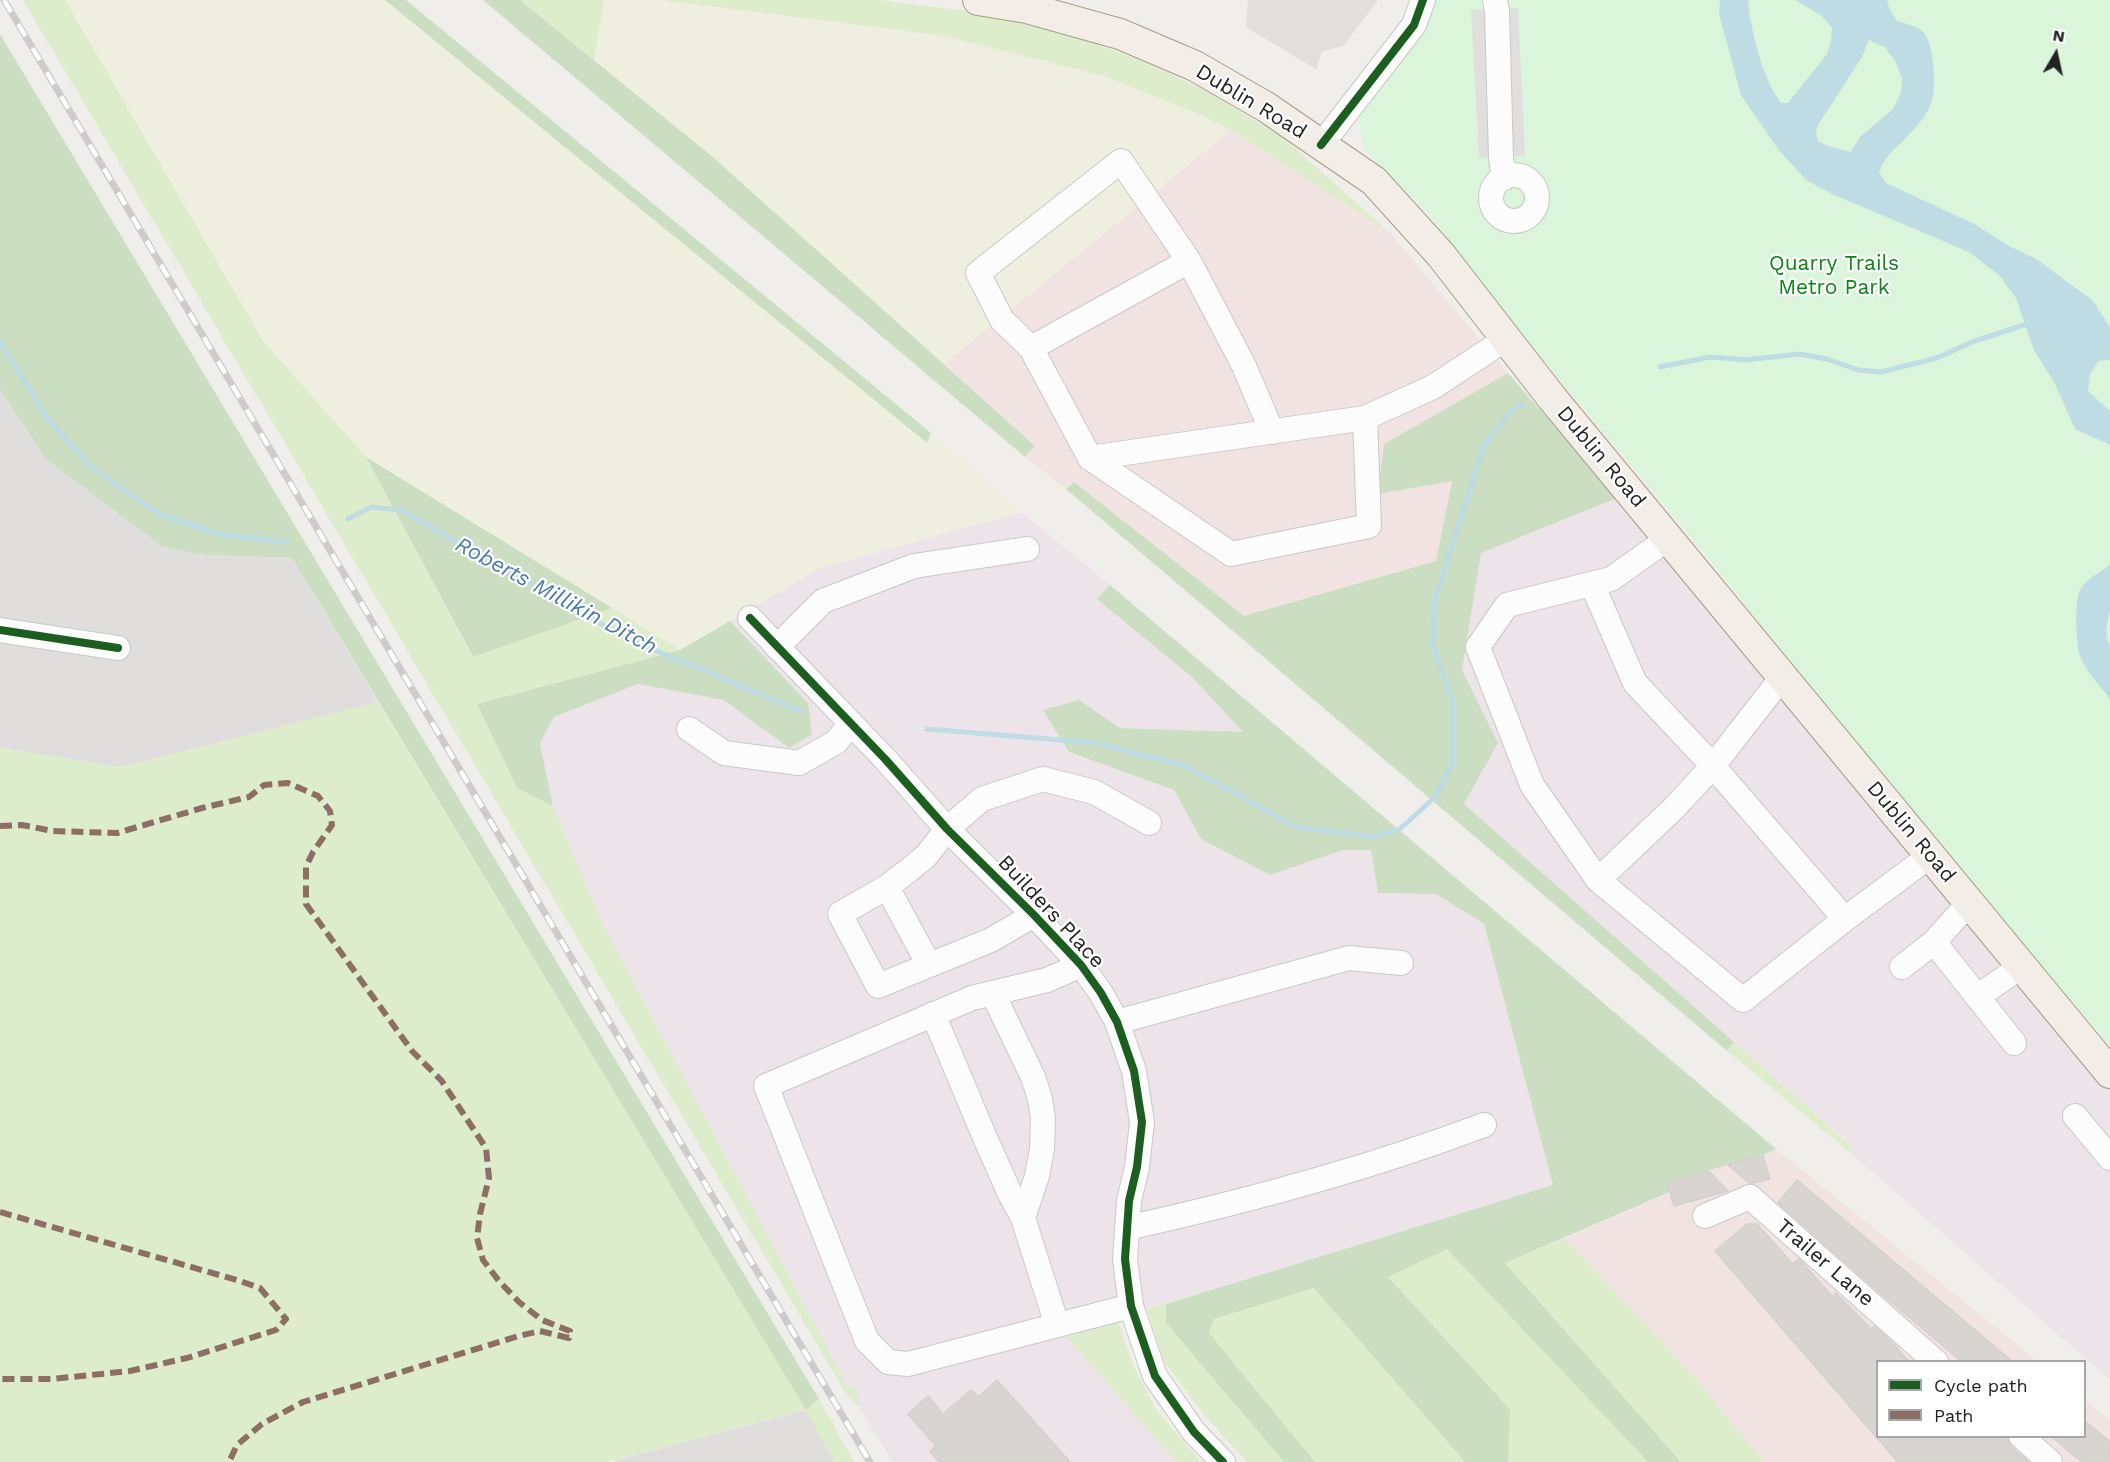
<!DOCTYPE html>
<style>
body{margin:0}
#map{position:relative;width:2110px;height:1462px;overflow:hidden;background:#f0eeeb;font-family:"Work Sans",sans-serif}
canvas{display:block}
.legend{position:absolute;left:1876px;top:1360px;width:210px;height:78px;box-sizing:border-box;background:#fff;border:2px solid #a7a7a7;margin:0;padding:8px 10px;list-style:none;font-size:18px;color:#222}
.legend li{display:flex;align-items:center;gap:12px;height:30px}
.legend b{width:30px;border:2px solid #a7a7a7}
.north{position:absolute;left:2026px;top:24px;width:60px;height:60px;-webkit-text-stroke:4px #fff;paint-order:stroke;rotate:9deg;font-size:16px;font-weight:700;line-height:24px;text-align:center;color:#222}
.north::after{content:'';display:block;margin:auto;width:21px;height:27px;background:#222;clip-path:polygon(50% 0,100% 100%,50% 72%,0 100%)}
</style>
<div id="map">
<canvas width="2110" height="1462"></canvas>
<ul class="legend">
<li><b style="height:8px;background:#1b5e20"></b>Cycle path</li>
<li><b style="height:8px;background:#8d6e63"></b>Path</li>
</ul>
<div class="north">N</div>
</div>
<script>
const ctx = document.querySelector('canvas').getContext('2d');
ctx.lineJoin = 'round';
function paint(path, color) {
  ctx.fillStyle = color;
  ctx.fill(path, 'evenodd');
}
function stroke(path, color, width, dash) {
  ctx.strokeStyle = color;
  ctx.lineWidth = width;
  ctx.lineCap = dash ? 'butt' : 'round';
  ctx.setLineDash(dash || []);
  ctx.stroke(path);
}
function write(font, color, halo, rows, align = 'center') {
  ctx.font = font + ' "Work Sans",sans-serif';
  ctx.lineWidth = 4.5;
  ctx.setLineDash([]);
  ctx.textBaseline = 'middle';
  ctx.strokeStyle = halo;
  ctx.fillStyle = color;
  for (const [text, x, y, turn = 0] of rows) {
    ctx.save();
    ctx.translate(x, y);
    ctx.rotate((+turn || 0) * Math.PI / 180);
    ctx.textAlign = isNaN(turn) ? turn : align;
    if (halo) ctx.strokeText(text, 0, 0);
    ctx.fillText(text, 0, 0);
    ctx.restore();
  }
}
paint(new Path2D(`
 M0,389l45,69 161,97 86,3 86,144 -258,65 -120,-19z
 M806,1410l29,52h-221l2,-2z`), '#dfdedc');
paint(new Path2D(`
 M1231,130l159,103 118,140 -124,71 68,36 -16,81 -192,55 -170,-134 -8,7 -41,-32 10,-12 -91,-81z
 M1776,1149l261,212 -159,1v74h206l1,-36 25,21v41h-346l-67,-82 -132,-142 105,-45 -3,-10 96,-28z`), '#f1e3e1');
paint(new Path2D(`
 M1617,498l493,589v293l-258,-226 -1,-9 -387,-341 34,-61 -36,-73 19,-118z
 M1021,512l89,73 -12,14 95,79 51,54 -124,-4 -41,-28 -10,52 105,38 27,49 69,36 73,-25h28l7,43 58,1 48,30 70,261 -388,119 -102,29 113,129h-284l-35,-56 -2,-17 -9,-4 -244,-461 -50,-118 -13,-63 14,-26 84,-33 87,16 64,48 19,-45 -78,-82 88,-52z`), '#ede4e9');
paint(new Path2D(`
 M65,0h320l541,442 5,-9 90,79 -203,57 -138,81 -314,-193 -103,-116z
 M604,0h58l283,36 159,40 92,37 35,17 -287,234 -230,-206 -120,-98z`), '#efefdf');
paint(new Path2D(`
 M23,0h42l198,341 103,116 106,200 140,-49 68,42 -203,54 40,84 36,18 50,118 244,461 10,4 1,17 -13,-14z
 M520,0h84l-10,60z
 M662,0h217l94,12 84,19 78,27 70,32 80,49 105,94 -159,-103 -35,-17 -92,-37 -159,-40z
 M378,702l428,708 13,-11 35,63h-19l-29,-52 -199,52h-607v-714l120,19z
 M1734,1042l117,104 1,8 -125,-103z
 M1565,1238l132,142 67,82h-83l-176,-199z
 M1447,1248l201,214h-140l2,-53 -122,-132z
 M1315,1288l150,174h-150l-106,-129 5,-14z
 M1166,1304v19l118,139h-37l-44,-48 -39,-53 -17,-52z
 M1117,1318l17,49 22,42 45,53h-24l-114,-129z`), '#ddeccb');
paint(new Path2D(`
 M385,0h21l525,433 -4,10z
 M483,0h37l194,158 321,288 -10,11z
 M0,34l819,1365 -13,11 -514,-852 -86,-3 -43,-8 -118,-89 -45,-69z
 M1508,373l109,125 -136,55 -19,117 36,73 -34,61 270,238 -7,9 -661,-562 8,-7 170,134 192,-55 16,-80 -74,13 6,-50z
 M366,457l246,151 -139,49z
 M1110,585l666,564 -13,6 -95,27 2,10 -165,71 176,199h-33l-201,-213 -59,28 122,132 -2,53h-43l-151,-174 -100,31 -5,14 106,129h-31l-118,-139v-19l387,-119 -69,-261 -48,-30 -58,-1 -7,-43h-28l-73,25 -69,-36 -27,-49 -105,-38 -26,-42 36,-10 41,28 123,4 -50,-54 -96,-79z
 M730,621l78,82 4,31 -23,14 -65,-48 -86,-16 -84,33 -14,26 13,63 -36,-18 -40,-84 203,-54z`), '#cbdec1');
paint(new Path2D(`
 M1429,0h681v1046l-30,-36 -149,-155 -72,-108 -178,-223 -197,-234 -53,-74 -67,-67 -6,-33z`), '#daf5da');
paint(new Path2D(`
 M1248,0h130l-34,45 -22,7 -6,17 -70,-42z
 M1518,8l7,148 -46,2 -8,-148z`), '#e0dfde');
paint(new Path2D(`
 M1720,0h28c2,29 15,80 33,103h7l39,-49 4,-13 1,-13 -10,-12 -27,-16h92l2,8 8,13c25,7 31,9 35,35 7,44 -1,57 -31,87 -10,9 -17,16 -22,29l7,11 88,41 35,22 27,13 56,41 18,27v33l-11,1 -9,13 -2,17 22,20v34l-35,-16 -20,-45 -21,-34 -18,-52 -16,-22 -31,-24 -137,-58 -26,-14 -28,-31 -37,-54 -22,-81zM1869,39l7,5 9,3 10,14 7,17 -1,15 -8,16 -33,28 -9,15 -23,-6 -10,-5 -2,-8 2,-8 44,-68z
 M2110,565c0,14 0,27 0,41 0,13 -8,26 0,39v54c-10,-14 -26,-29 -31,-46 -3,-13 -5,-54 2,-65 7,-10 19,-16 29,-23z`), '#bfdbe3');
stroke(new Path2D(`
 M0,341l46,75 46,52 69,47 58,19 69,8
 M1660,367l50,-10 36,3 53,-6 28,5 31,11 23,2 56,-14 35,-16 58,-19
 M348,519l23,-12 29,3 228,129 172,72
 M927,729l170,14 88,23 111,61 78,10 26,-8 35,-32 18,-35v-60l-20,-56 1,-43 50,-158 28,-35 11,-6`), '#bfdbe3', 5);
const building = new Path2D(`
 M1763,1155l7,24 -16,4h-5l-21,-18z
 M1709,1171l19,20 -54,15 -7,-23z
 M1797,1180l216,182h-51l-90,-76 -94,-83z
 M1747,1224h10l36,40 6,-5 33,37 4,-3 35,36 3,-3 19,17 16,19h-31v75h129l4,10 18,15h-131l-183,-211z
 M997,1380l73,82h-131l-9,-11 6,-5 -28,-32 20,-18 15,18 28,-24 7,7z
 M2085,1421l25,21v20h-28l-30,-25h33z`);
paint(building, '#d7d4d2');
stroke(building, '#d3d0cc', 1.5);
const minor = new Path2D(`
 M1495,0l2,11 4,147 3,20
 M1321,145l93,-120 9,-25
 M1491 198a23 23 0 1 1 46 0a23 23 0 1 1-46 0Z
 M1031,348l158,-87
 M1272,432l-28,-66 -55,-105 -68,-100 -143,112 24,47 29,28 59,110 275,-40 68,-31 73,-48
 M1090,458l141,96 138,-28 -4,-108
 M1669,538l-58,41 -104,26 -29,42 54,138 66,95 145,120 102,-81 86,-64
 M1592,584l43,99 78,83 132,153
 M750,618l136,142 61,69 87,86 47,50 20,28 16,29 17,49 8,51 -5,45 -8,34 -4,58 6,47 24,70 39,56 29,30
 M0,630l118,18
 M777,647l46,-46 91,-35 113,-17
 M689,729l35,24 75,10 37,-21 15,-18
 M1598,880l75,-71 40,-43 70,-90
 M887,887l42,78
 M1034,915l-43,25 -113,46 -38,-72 47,-27 22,-17 17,-14 21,-27 35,-30 61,-20 51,13 55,31
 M1934,942l80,101
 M1081,965l-34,15 -75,18 -206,88 101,255 21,21 20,2 223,-58
 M1902,967l32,-25 35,-39
 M993,994l40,83 7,22 3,19 -1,31 -5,27 -14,42 34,107
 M1977,997l45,-31
 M933,1014l53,126 25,56 12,22
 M1117,1022l232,-64 52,5
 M2075,1116l35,42
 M1705,1216l45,-19 186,165
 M1127,1228c122,-27 240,-59 357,-103
 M2021,1436l29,26`);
const major = new Path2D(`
 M978,0l49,8 93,26 75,32 71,41 108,74 67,74 111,143 558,675`);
stroke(minor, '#c9c8c7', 26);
stroke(major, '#a79c86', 32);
stroke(minor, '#fdfcfc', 24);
stroke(major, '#f3ede7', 30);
const rail = new Path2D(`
 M4,0l866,1462`);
stroke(rail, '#ccc', 7);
stroke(rail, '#fff', 4.5, [14]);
stroke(new Path2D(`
 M0,826l22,-1 31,6 64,2 85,-25 47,-11 15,-12 24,-2 30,13 12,15 2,14 -19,27 -7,15v37l106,147 29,29 45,68 3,30 -9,36 -3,24 6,22 16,21 20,21 23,18 28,11 -1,7 -29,-7 -21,5 -216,66 -41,22 -25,21 -8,17
 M0,1212l240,69 20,7 26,31 -10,11 -89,28 -57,13 -78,8h-52`), '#8d6e63', 6, [12, 6]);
stroke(new Path2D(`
 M1321,145l93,-120 9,-25
 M750,618l136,142 61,69 87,86 47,50 20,28 16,29 17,49 8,51 -5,45 -8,34 -4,58 6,47 24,70 39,56 29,30
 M0,630l118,18`), '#1b5e20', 8);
write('21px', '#222', '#fff', [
 ["Dublin Road",1251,102,31],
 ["Dublin Road",1601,457,50],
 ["Dublin Road",1911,832,50],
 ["Builders Place",1051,912,47],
 ["Trailer Lane",1825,1263,41]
]);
write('21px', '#0c8416', '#fff', [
 ["Quarry Trails",1834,264],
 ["Metro Park",1834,288]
]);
write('italic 22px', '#4a7aab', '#fff', [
 ["Roberts Millikin Ditch",556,596,28]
]);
</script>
